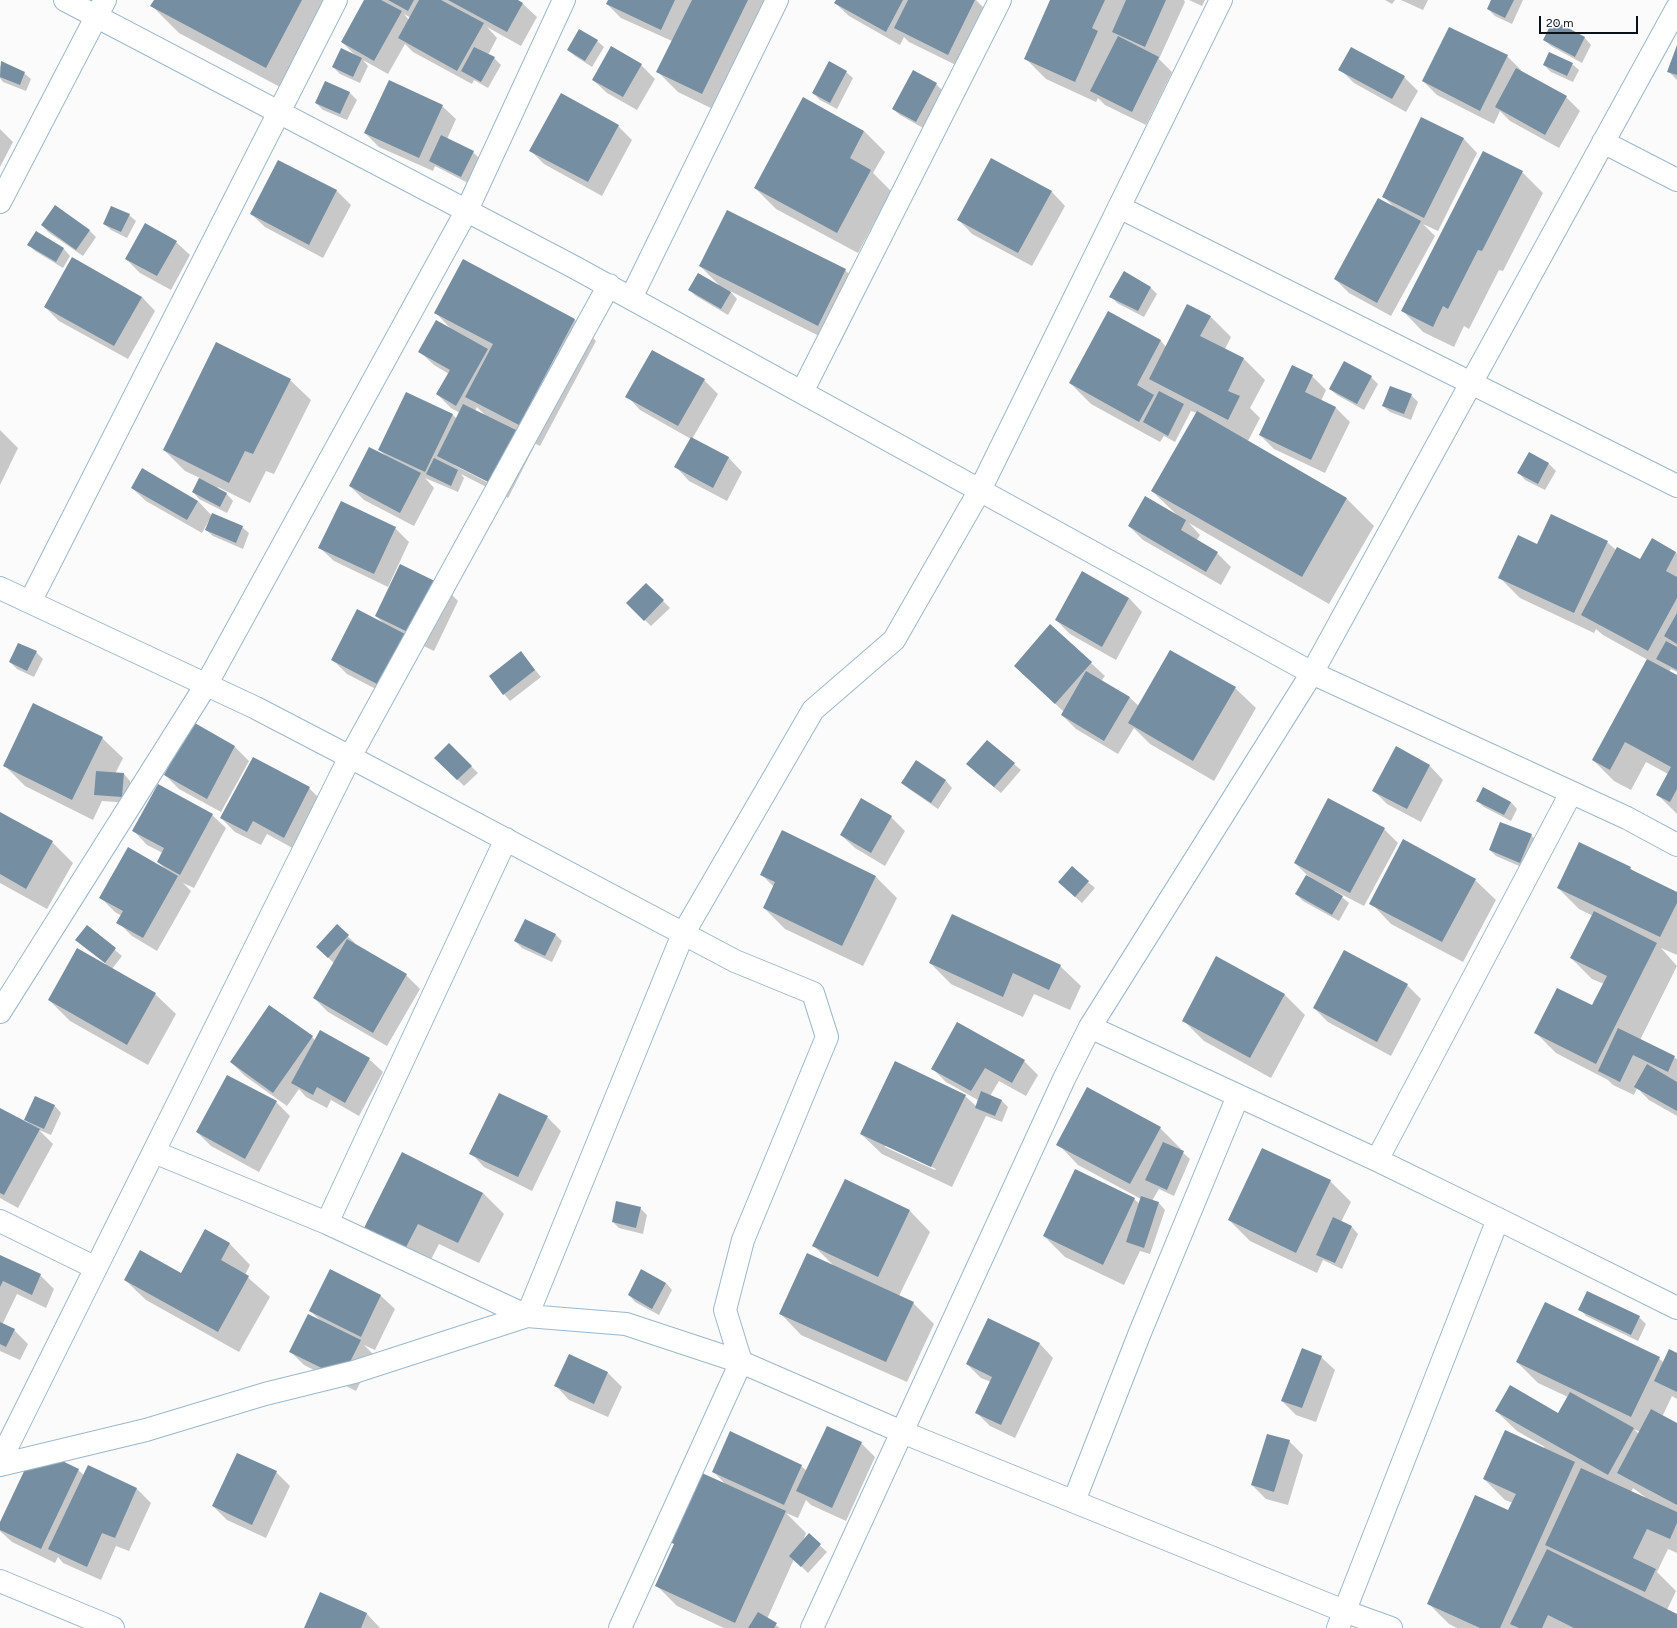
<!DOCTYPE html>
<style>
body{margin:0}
#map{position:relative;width:1677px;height:1628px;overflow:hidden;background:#fbfbfb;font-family:Figtree,sans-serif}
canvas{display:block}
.scale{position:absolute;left:1539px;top:16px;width:99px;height:18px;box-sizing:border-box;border:2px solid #081118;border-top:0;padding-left:5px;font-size:12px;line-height:14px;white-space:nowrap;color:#081118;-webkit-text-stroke:3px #fbfbfb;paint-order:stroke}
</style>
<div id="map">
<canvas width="1677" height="1628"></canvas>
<div class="scale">20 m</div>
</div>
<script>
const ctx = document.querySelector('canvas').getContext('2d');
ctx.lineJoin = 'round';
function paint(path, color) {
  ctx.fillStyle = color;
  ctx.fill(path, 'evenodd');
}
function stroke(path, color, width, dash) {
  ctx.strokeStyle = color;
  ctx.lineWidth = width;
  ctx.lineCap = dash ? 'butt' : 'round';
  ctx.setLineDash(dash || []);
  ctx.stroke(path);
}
paint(new Path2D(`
 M155,0h189l-51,94 -114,-61 -27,-27z
 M365,0h151l7,4 14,13 -16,29 -34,-19 10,11 -9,17 6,3 7,7 -13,23 -14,-8 -2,4 -59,-32 -8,-8 -17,30 -25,-14 5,6 -8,17 -20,-9 -7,-7 23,-11 -14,-14zM404,14l7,4 -2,2z
 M609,0h159l-45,114 -45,-22 -21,-21 15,-30 -51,-23 -14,-14z
 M837,0h139l13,13 -27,55 -53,-26 -5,-5 -4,8 -51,-29 -14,-13z
 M1052,0h132l1,2 -26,57 13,13 -26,53 -41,-20 -7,-7 -2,4 -50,-23 -21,-21z
 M1189,0h16l-3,6z
 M1385,0h10l-3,4z
 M1401,0h27l-5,10z
 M1492,0h31l-11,24 -17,-8 -7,-7z
 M1554,21l31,17 6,7 -9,18 -31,-17 -7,-6z
 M597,41l7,6 -12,20 -17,-11 -7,-6z
 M1677,47v33l-8,-8z
 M1507,56l14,14 -1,2 46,25 14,14 -21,37 -49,-27 -10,-10 -6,13 -57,-29 -14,-14z
 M2,63l22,10 7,6 -5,12 -23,-9 -3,-4v-11z
 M1572,64l7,6 -6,12 -22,-10 -7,-7z
 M641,65l14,14 -18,31 -30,-17 -14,-13z
 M1340,69l64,8 14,14 -12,21 -52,-29z
 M846,72l7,6 -16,31 -17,-9 -7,-7z
 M325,82l25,11 7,7 -10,20 -24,-10 -7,-7z
 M936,84l7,7 -20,37 -23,-13 -7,-6z
 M442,106l14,13 -9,20 26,13 7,7 -12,24 -33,-17 -2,5 -54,-24 -14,-14z
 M1422,119l42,20 13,14 -39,78 -15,-7 12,12 -44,80 -42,-23 -14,-14 58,-73 -10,-10z
 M618,126l14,14 -30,56 -58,-32 -13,-13z
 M0,129l13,13 -13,25z
 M864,131l21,21 -12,21 18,18 -33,62 -82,-44 -21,-21z
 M991,160l61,32 13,14 -33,60 -60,-32 -13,-14z
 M279,161l58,30 14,14 -28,53 -58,-31 -14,-13z
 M1522,172l21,21 -40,78 -4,-1 -30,59 -5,-3 -10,21 -31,-15 -20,-21z
 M727,211l118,59 21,21 -27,55 -109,-55 7,8 -9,16 -32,-19 -6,-6 29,-5 -19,-19z
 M129,215l7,6 -9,17 -16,-8 -7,-6z
 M42,225l47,5 7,7 -13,19 -35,-24z
 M36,233l28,16 6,7 -7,12 -28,-17 -6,-6z
 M176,242l14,13 -19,35 -31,-17 -14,-14z
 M464,260l111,60 21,21 -56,105 -16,-8 10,9 -26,51 -47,-24 3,4 -6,14 -33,-14 9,10 -20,38 -50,-26 -14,-14 36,-30 -7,-6 27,-57 47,22 4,4 3,-6 -9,-5 -14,-14 12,-20 -15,-9 -14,-13 31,-23 -15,-16zM477,407l8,8 -10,-4zM454,463l45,23 -1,2 -44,-23z
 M1124,273l27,15 6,6 -13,23 -27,-14 -6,-7z
 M142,297l13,14 -27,48 -69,-38 -14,-14z
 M1109,312l52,29 5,6 44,-31 21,21 -6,12 19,10 21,21 -15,28 10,10 -12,23 98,57 28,28 -45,78 -140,-81 11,12 -4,6 21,12 14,14 -10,18 -78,-45 -14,-14 48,-11 -25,-24 45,-78 -6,-2 -16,31 -11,-6 -4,6 -69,-38 -21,-21z
 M1312,376l14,14 -5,11 15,7 14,14 -25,51 -51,-24 -14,-14z
 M1371,377l7,7 -14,26 -27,-15 -7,-6z
 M290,380l21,20 -37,74 -8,-3 -16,32 -32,-16 -1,2 10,5 6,7 -6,12 -28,-14 -6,-7 7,-14 -15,-7 -21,-21z
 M704,380l14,14 -26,45 37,19 13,14 -15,29 -38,-20 -13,-14 15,-28 -51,-29 -13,-14z
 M1411,395l7,7 -7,18 -21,-8 -7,-6z
 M0,430l18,18 -18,37z
 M1530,454l19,10 7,7 -11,19 -20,-10 -6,-7z
 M132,488l66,13 14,15 30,11 7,6 -6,16 -30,-13 -7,-6 4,-9 -1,-1 -7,13 -56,-32z
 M395,528l14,14 -21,45 -54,-26 -14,-13z
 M1607,542l9,8 25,10 35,-8 1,2v118l-6,-3 -2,3 8,4v138l-20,-20 11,-20 -22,-12 -15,28 -17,-9 -21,-21 55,-100 -45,-25 -7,-6 -2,4 -74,-35 -21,-21 39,-31z
 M646,584l24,24 -19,18 -23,-23z
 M444,587l14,14 -24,50 -25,-12 -16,59 -46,-24 -14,-14 50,-37 -7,-7z
 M1129,598l13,14 -26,48 -46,-26 -14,-14z
 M36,652l7,7 -9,18 -17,-8 -7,-7z
 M521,653l20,24 -31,24 -6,-7z
 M1091,663l14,13 -4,5 29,17 9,8 96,-18 21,20 -42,73 -64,-37 -16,-16 -16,26 -42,-25 -14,-14 2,-3 -49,-46z
 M193,724l42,23 14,14 -28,51 -42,-23 -14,-14z
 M102,738l21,20 -8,16h9l6,7 -1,22 -27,-2 -9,19 -68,-34 -20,-20z
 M449,745l29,28 -14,13 -28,-28z
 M916,761l30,20 6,7 -14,21 -29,-20 -7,-6z
 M1014,764l7,6 -20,23 -27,-22z
 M1430,766l13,14 -22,42 -34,-18 -14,-14z
 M309,788l14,14 -25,49 -31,-17 -6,11 -26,-13 -14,-14z
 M861,800l30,17 14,14 -20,35 -30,-18 -14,-13z
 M1477,801l34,1 6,7 -6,12 -27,-14z
 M0,813l52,29 21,21 -26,46 -47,-26z
 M212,815l14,13 -32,60 -11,-5 8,8 -34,60 -25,-15 -14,-14 4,-6 -7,-4 -14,-14 64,-29 -7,-7 5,-9 -16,-8 -13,-14z
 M1384,829l14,14 -34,63 -29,-15 -1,1 8,5 7,6 -10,18 -36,-20 -7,-7 15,-15 -16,-16z
 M782,832l94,45 21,21 -34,68 -78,-37 -21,-21 10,-21 -12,-12z
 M1531,835l7,7 -12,27 -30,-13 -6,-6z
 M1630,868l6,5 41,20v62l-16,-7 16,18 -37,74 37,19v57l-28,-16 -12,-12 -3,7 -21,-10 -5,-5 -52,-27 -21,-21 58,-26 11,-22 -12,-5 -21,-21 22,-42 -14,-7 -21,-21z
 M1475,880l21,20 -33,62 -72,-38 -20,-21z
 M1088,882l7,6 -13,15 -16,-14z
 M87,926l35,30 -10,13 43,25 21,20 -28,51 -78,-44 -21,-21 57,-36 -30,-24z
 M337,926l18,17 -1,1 52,31 14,14 -33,57 -59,-34 -14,-14 20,-35 -10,-9z
 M556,935l6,6 -10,21 -30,-14 -7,-7z
 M930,963l130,3 21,20 -11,24 -36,-16 -11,23 -72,-33z
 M1407,985l14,14 -30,57 -63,-34 -14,-14z
 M1284,994l21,21 -34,63 -67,-37 -21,-21z
 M312,1037l3,3 54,19 14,13 -24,44 -28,-16 -4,8 -21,-11 -7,-8 -12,17 -42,-30 -14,-14z
 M1024,1061l14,14 -12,21 -27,-15 -9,15 11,4 7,7 -6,15 -16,-6 -34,71 -70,-33 -21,-20 104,-38 11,10 2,-6 -32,-18 -14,-14zM885,1145l51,24 -1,1 -50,-23z
 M36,1098l19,8 6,7 -10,22 -12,-5 14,14 -35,64 -18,-10v-89l30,16 -4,-5z
 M276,1102l14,14 -31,56 -48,-26 -14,-14z
 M547,1117l14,14 -29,60 -48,-24 -13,-14z
 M1160,1128l21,21 -1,1 10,9 -16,37 -15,-7 -7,12 7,2 6,7 -15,44 -10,-3 -16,34 -59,-28 -21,-21 90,-37 6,5 1,-5 -63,-34 -20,-21z
 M402,1153l81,40 21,21 -25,49 -40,-19 -14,27 -40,-20z
 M1330,1181l21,21 -10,20 11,5 6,7 -16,35 -19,-9 -6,13 -67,-32 -21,-21z
 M640,1208l7,7 -4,19 -24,-6 -6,-6z
 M910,1211l20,21 -31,64 14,7 21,21 -27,58 -106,-47 -20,-21 54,-47 -21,-21z
 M206,1231l24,13 20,21 -5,10 25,22 -31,55 -93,-52 -21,-20 56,-5z
 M0,1257l40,18 14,14 -8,19 -29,-14 -15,31 12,5 14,14 -8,16 -20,-9z
 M330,1270l51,26 14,13 -20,41 -11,-5 10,10 -18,36 -52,-26 -14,-14 31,-30 -11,-10z
 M666,1283l6,7 -13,25 -24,-13 -6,-7z
 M1545,1304l114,54 5,5 13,-9v45l-5,-3 -10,21 15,8v128l-9,-4 -11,23 19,19 -9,19 10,5v13h-220l-8,-4 -21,-21 81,-92 4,-8 -8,-3 -21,-21 61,-32 -28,-16 -21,-20 62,3 10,-17 -30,-14 -21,-21zM1634,1429l6,3 -1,2zM1633,1488l12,9v2l-14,-7z
 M1580,1309l59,8 7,7 -8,17 -52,-25z
 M1040,1344l13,14 -38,80 -25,-12 -14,-14 15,-30 -10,-4 -14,-14z
 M569,1355l39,18 14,14 -14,30 -39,-17 -13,-14z
 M1321,1357l14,13 -19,52 -20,-7 -14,-14z
 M1289,1441l14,14 -15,50 -22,-6 -14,-14z
 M861,1443l14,14 -29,64 -35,-16 -5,-5 -8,18 -12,-5 20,20 -3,8 6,-6 18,17 -19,21 -14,-14 -27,60 13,9h-56l-47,-22 -21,-21 70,-100 -13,-14 88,-5 6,5z
 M88,1467l49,22 14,14 -22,48 -13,-5 -15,34 -38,-17 -5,-6 -3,6 -43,-21 -12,-11v-7l78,-54 6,5z
 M276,1472l14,14 -24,52 -39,-18 -14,-14z
 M367,1614l13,14h-75z`), '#0003');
paint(new Path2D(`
 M154,0h148l-36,68 -116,-62z
 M364,0h17l21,11 -28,50 -33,-19z
 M388,0h26l-6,11z
 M419,0h22l43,23 -27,48 -59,-33z
 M448,0h70l5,3 -16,29z
 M608,0h67l-14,30 -55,-26z
 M692,0h56l-46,94 -46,-22z
 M836,0h67l-17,32 -52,-29z
 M908,0h67l-27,55 -54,-27z
 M1050,0h55l-13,28 6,3 -23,51 -51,-23z
 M1126,0h40l-21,47 -33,-15z
 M1491,0h23l-9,18 -18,-9z
 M1553,20l32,17 -10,20 -32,-17z
 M1449,27l59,28 -28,56 -58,-30z
 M579,29l19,11 -13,21 -18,-11z
 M1118,36l41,21 -27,55 -42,-21z
 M1677,45v30l-10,-3z
 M611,46l31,18 -19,33 -31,-17z
 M474,47l21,10 -14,25 -20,-11z
 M1351,47l54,29 -13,23 -54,-29z
 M341,48l21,10 -9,19 -21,-10z
 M1549,52l24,11 -6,13 -24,-11z
 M1,61l24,11 -5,13 -20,-8z
 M829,61l18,10 -17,32 -18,-10z
 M1516,68l51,28 -22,39 -50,-28z
 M913,70l24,13 -21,39 -24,-13z
 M389,80l54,25 -24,53 -55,-25z
 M325,81l25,11 -10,22 -25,-11z
 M561,93l58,32 -31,57 -59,-31z
 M803,97l61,34 -14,27 21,12 -34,63 -83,-45z
 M1421,117l43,21 -40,80 -42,-21z
 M441,135l33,16 -13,26 -32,-16z
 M1483,151l40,20 -41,80 -4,-1 -30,59 -5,-3 -10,21 -32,-16z
 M991,158l61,33 -34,62 -61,-33z
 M278,160l59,30 -28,55 -59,-31z
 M1378,198l43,23 -44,82 -43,-24z
 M55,205l35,25 -14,20 -35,-25z
 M111,206l19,8 -9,18 -18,-8z
 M727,210l119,59 -28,57 -119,-60z
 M145,223l32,18 -20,35 -32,-17z
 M36,231l28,17 -8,14 -29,-17z
 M72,257l70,40 -28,49 -70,-39z
 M463,259l112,60 -56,106 -54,-28 28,-53 -59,-31z
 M1124,271l27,16 -13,24 -29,-14z
 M698,273l33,19 -10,17 -33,-19z
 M1187,304l24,12 -11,20 44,22 -16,33 12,5 -12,24 -79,-41z
 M1108,311l53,29 -24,45 17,10 -15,27 -70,-39z
 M436,320l52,29 -32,57 -20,-12 14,-24 -32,-18z
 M216,342l75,37 -38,75 -8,-3 -16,32 -66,-33z
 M652,350l53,29 -27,47 -53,-29z
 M1344,361l28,15 -15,28 -28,-15z
 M1292,365l21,10 -8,17 31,15 -25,53 -52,-25z
 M1390,386l22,8 -8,20 -22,-8z
 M1159,391l25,13 -16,32 -25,-14z
 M406,392l47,22 -28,58 -47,-22z
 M463,404l57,28 -26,53 -57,-29z
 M1197,411l150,87 -45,79 -151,-86z
 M691,437l38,20 -16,31 -39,-21z
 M369,447l52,26 -21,40 -51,-27z
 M1529,452l20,11 -11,21 -21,-11z
 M434,458l24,12 -7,16 -25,-12z
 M142,468l56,33 -11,19 -56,-32z
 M199,478l28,15 -7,14 -28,-15z
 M1145,496l41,24 -5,10 37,22 -12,20 -78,-46z
 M341,501l55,26 -22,47 -56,-26z
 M212,513l31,13 -7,17 -31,-13z
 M1551,514l57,27 -34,72 -76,-35 20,-43 19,9z
 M1652,538l24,14 -10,19 11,6v21l-29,53 -67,-36 36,-68 23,12z
 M400,564l45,22 -25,52 -45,-22z
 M1082,571l47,27 -27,49 -47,-27z
 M646,583l18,17 -20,21 -18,-18z
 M357,609l48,25 -26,51 -48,-25z
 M1677,613v31l-13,-8z
 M1050,624l42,38 -37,42 -41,-38z
 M1666,641l11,6v23l-21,-11z
 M18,643l19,8 -10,20 -18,-9z
 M1170,650l66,37 -43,74 -65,-38z
 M521,651l14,19 -32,25 -14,-19z
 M1647,659l30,16v114l-7,13 -14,-7 15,-28 -46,-25 -15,28 -18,-10z
 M1086,671l44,26 -26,44 -43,-26z
 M33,703l70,34 -31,63 -69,-34z
 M193,722l42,24 -28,53 -43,-24z
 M987,740l28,23 -21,24 -28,-23z
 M449,743l23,23 -15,14 -23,-22z
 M1396,746l34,19 -23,44 -35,-18z
 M253,757l57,30 -26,51 -31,-17 -6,11 -27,-14z
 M916,760l30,20 -15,23 -30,-20z
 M96,771l28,2 -2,24 -28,-2z
 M158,784l55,30 -33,61 -23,-13 7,-14 -32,-17z
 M1483,787l28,15 -7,13 -28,-14z
 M861,798l31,18 -21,37 -31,-18z
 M1328,798l57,30 -35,65 -56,-30z
 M0,812l53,29 -27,48 -26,-15z
 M1500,822l32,12 -12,29 -31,-13z
 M782,830l94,46 -34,70 -79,-38 12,-26 -15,-7z
 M1403,839l73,40 -34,63 -73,-38z
 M1579,842l52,25 -1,2 47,23v11l-17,34 -103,-49z
 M128,847l50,29 -35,62 -27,-15 7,-12 -24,-13z
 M1072,866l17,15 -14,16 -17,-15z
 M1306,875l37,21 -11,19 -37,-21z
 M1594,911l63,32 -61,121 -62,-31 23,-45 35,17 15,-29 -37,-18z
 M952,914l109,51 -12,25 -36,-17 -10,24 -74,-34z
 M525,919l31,15 -11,22 -31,-15z
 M337,924l12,11 -21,23 -12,-11z
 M87,925l29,23 -11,15 -30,-23z
 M347,939l60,35 -34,59 -60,-35z
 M77,948l79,45 -29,52 -79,-45z
 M1344,950l64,34 -31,58 -64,-34z
 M1216,956l69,38 -35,64 -68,-37z
 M269,1005l44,31 -40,57 -43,-31z
 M957,1022l68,38 -13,23 -27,-15 -14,23 -40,-22z
 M1618,1028l57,28 -7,16 -35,-17 -13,27 -22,-11z
 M320,1030l50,28 -25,45 -28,-16 -4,8 -22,-12z
 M895,1061l71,34 -35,72 -71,-33z
 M1647,1064l30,18v29l-43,-24z
 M227,1075l50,26 -32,58 -49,-27z
 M1087,1087l74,40 -31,57 -74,-39z
 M981,1091l21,9 -7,16 -20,-8z
 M499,1093l49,23 -30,61 -49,-23z
 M35,1096l20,9 -11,24 -20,-9z
 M0,1108l40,21 -36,66 -4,-2z
 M1163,1142l21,9 -17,39 -22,-10z
 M1262,1148l69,32 -35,73 -68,-33z
 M402,1152l81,41 -25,50 -40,-19 -14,27 -41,-21z
 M1075,1169l60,29 -32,67 -60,-29z
 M845,1179l65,31 -32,67 -66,-31z
 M1141,1196l18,6 -15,46 -18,-6z
 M616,1201l25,6 -5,21 -24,-6z
 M1333,1217l19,9 -17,37 -19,-8z
 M205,1229l25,14 -9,17 28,16 -31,56 -94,-52 16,-30 41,23z
 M807,1253l107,49 -28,60 -107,-48z
 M0,1255l41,19 -9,21 -29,-14 -3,6z
 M330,1269l51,26 -20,42 -52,-26z
 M641,1269l25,14 -14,26 -24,-14z
 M1587,1291l53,25 -9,19 -53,-25z
 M1545,1302l115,55 -29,60 -115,-55z
 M308,1314l53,26 -19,38 -53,-26z
 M988,1318l52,25 -39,82 -26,-12 17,-36 -26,-13z
 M0,1322l15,7 -9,18 -6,-3z
 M1302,1348l20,8 -20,52 -21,-7z
 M1669,1349l8,4v39l-23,-11z
 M569,1354l39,18 -14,32 -40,-18z
 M1510,1385l48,28 12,-21 64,36 -26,47 -113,-64z
 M1651,1409l26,14v82l-60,-32z
 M827,1426l35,16 -30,66 -36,-17z
 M1505,1430l70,32 -75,166h-20l-53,-24 48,-109 33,15 8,-16 -33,-15z
 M730,1431l72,34 -18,40 -72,-33z
 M1267,1434l23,6 -16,52 -23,-7z
 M35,1448l44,21 -38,80 -41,-19v-8z
 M237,1453l40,18 -25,54 -40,-19z
 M88,1465l49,23 -22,50 -13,-5 -15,34 -39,-18z
 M1581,1468l96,44v11l-7,16 -23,-10 -14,29 23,11 -11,23 -100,-47z
 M702,1473l84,38 -51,112 -80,-37 19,-42 -4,-2z
 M809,1533l12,11 -20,23 -12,-11z
 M1547,1549l130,65v14h-103l-26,-13 -6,13h-23l-9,-4z
 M320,1592l47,21 -6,15h-57z
 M758,1612l19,11 -3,5h-26z`), '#768ea1');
const minor = new Path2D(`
 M65,0l509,267 738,406 315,145 50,27
 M1603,142l74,38
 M0,202l105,-202
 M1119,207l558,279
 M631,298l146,-298
 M802,392l198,-392
 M0,588l256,120 94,49 385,204 78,32 14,44 -84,203 -18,70 16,52 -121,266
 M30,602l306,-602
 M0,1012l206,-327 261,-475 97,-210
 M1090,1027l287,133 121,59 179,89
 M154,1152l173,71 200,93 156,-382 130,-224 81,-70 86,-150 241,-490
 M1377,1160l194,-367
 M0,1221l96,47
 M327,1223l179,-384
 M0,1461l350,-704 259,-472
 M0,1465l146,-35 119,-36 89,-22 173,-56 99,8 115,38 161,70 442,179 47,17
 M1074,1501l65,-166 99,-239
 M0,1581l113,47
 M812,1628l252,-549 26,-52 222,-354 365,-665
 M1338,1628l160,-409`);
stroke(minor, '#9db7cb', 24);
stroke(minor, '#fff', 22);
</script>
